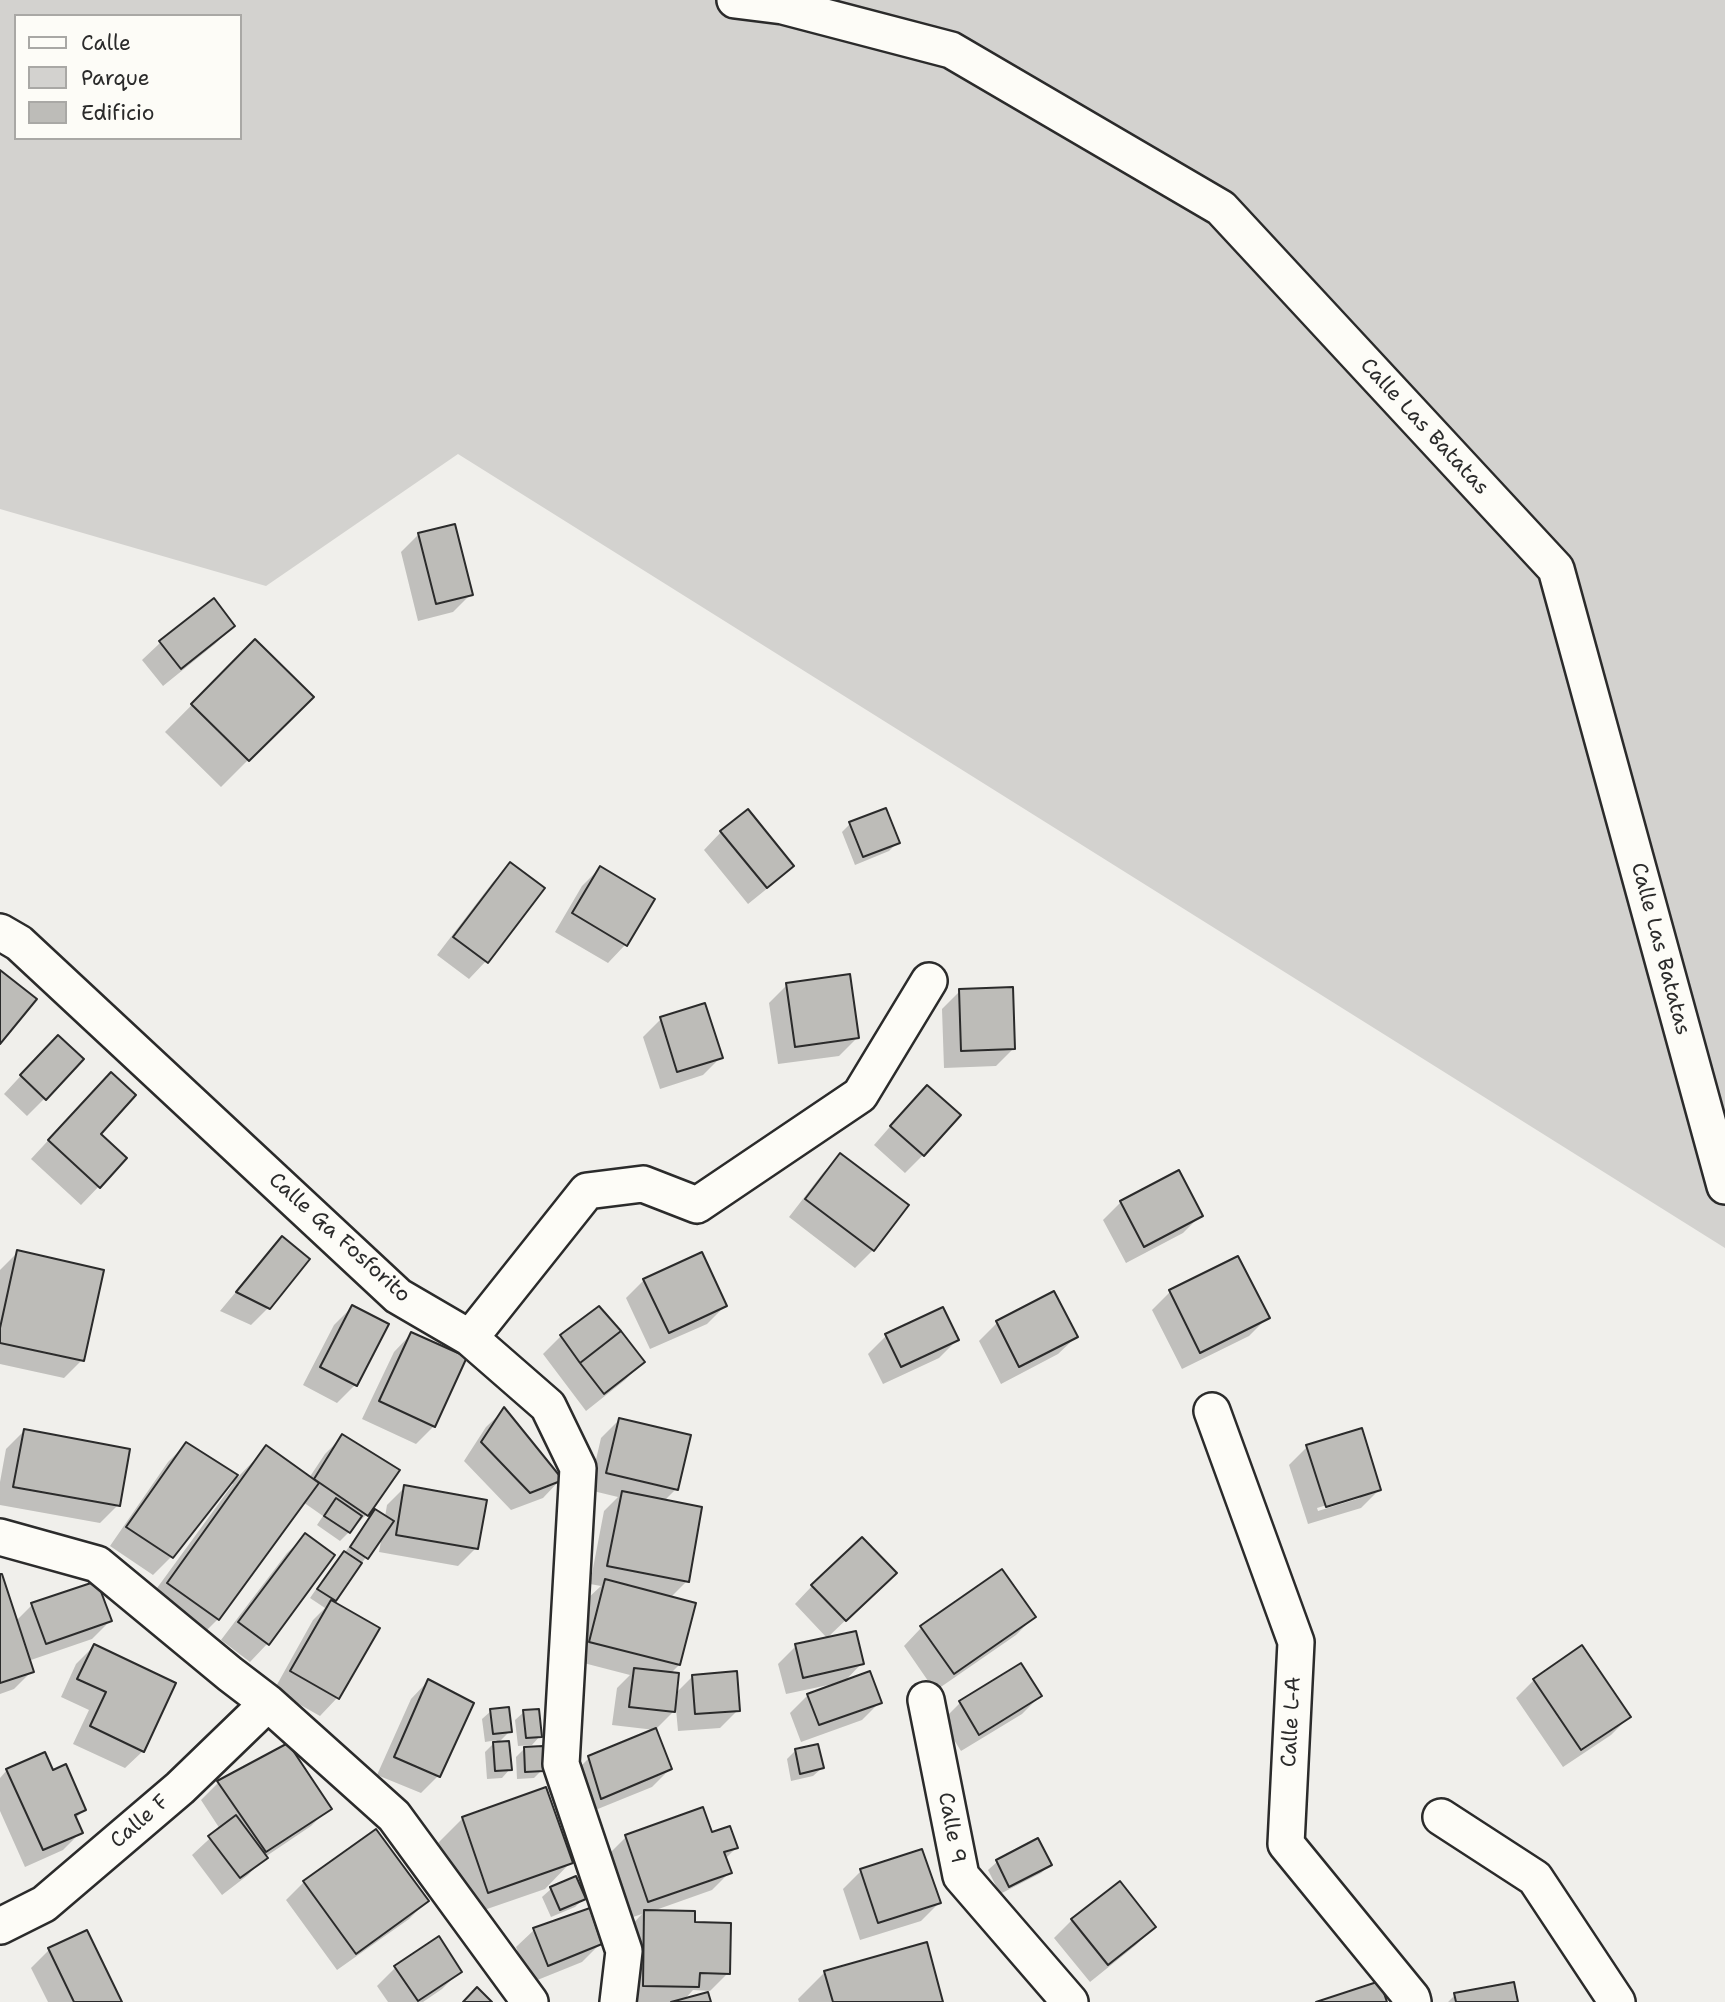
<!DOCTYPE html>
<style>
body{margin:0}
#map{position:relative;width:1725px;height:2002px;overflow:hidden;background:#f0efeb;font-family:"Shantell Sans",sans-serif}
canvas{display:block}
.legend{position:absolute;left:14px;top:14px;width:228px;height:126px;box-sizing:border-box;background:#fdfcf7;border:2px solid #a9a8a5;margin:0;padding:9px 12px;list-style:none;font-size:21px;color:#2b2b2b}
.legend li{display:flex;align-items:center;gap:14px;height:35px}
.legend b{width:35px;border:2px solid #a9a8a5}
</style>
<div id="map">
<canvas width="1725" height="2002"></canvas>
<ul class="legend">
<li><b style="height:9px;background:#fdfcf7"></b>Calle</li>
<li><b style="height:19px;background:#d3d2cf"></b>Parque</li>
<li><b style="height:19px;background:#bdbcb8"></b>Edificio</li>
</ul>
</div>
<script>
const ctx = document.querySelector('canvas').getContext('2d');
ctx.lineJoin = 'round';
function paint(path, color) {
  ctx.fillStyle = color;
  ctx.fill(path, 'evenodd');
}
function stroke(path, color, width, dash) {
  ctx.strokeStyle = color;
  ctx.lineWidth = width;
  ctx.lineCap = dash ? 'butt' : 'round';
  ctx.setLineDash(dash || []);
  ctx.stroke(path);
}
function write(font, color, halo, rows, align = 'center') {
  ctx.font = font + ' "Shantell Sans",sans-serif';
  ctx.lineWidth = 5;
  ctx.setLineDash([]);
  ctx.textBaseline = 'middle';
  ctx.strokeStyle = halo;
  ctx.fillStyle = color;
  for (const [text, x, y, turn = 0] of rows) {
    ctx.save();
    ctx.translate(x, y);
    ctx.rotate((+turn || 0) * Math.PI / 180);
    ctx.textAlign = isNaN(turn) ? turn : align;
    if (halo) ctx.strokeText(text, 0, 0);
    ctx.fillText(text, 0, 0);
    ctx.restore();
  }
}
paint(new Path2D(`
 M0,0h1725v1248l-1267,-794 -192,132 -266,-77zM16,16h224v122h-224z`), '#d3d2cf');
paint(new Path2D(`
 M419,534l52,60 -18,18 -35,9 -17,-69z
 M213,601l20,25 -18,18 -52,42 -21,-26 18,-17z
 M255,641l56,56 -90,90 -56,-55z
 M850,824l48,18 -9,9 -34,14 -13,-33z
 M721,832l71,34 -18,17 -26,21 -44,-54z
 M510,864l-24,97 -17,18 -32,-24 56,-73z
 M600,868l25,77 -17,18 -53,-31 27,-46z
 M787,985l70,53 -18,18 -61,8 -9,-61z
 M960,991l54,57 -18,18 -52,2 -2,-59z
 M661,1019l60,38 -18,18 -43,14 -17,-52z
 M40,1055l5,43 -18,18 -23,-22z
 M93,1092l5,42 27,25 -44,46 -50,-46z
 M909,1105l14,50 -18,18 -31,-28z
 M840,1155l33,95 -18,18 -66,-51 34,-44z
 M1121,1202l80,13 -18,18 -57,30 -23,-43z
 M282,1239l-13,68 -18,18 -31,-14 45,-54z
 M18,1252l64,108 -18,18 -64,-14v-94z
 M1237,1258l30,60 -18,18 -67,33 -30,-59 18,-18z
 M644,1280l81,26 -18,18 -57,25 -24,-51z
 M1054,1294l22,43 -18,17 -57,30 -22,-43 18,-18z
 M352,1307l3,78 -18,18 -34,-18 31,-60z
 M599,1308l44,54 -18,18 -39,31 -43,-57 18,-18z
 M411,1334l23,92 -18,18 -54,-25 32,-67z
 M886,1336l71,4 -18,18 -56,26 -15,-30z
 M504,1410l56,70 -17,18 -32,12 -47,-49 22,-34z
 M619,1420l57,69 -12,12 23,80 -17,17 9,67 -9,9 5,20 18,-18 45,34 -18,18 -42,3 -2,-22 -21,21 -43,-5 5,-37 13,-13 -58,-15 15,-61 14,-13 -11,-2 14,-73 14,-14 -29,-7 12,-52z
 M24,1431l94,74 -18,18 -100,-18v-23l6,-33z
 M343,1436l23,79 -26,26 -23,-16 6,-9 -20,-14 -85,117 -27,27 -50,-36 92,-126 -3,-2 -59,75 -18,18 -43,-29 58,-84 18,-18 52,33 28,-29 43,30 16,-24z
 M1307,1447l72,43 -18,18 -53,16 -19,-59zM1360,1495v3l-42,13 -1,-3z
 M405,1487l71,61 -18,18 -79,-14 3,-16 -50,67 5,95 -17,18 -46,-26 39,-70 12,-12 -15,-10 25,-36 9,-8 23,-34 9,-9 9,6 2,-12z
 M305,1536l28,19 -66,89 -17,18 -29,-22 66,-87z
 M0,1576l15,46 17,-17 78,16 -18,18 -64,22 4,10 -18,18 -14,5z
 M812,1586l65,4 -50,48 -32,-34z
 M1034,1617l-18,18 -81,56 -31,-45 17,-18z
 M94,1646l49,105 -18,17 -52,-24 16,-34 -28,-13 15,-33z
 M796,1646l66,17 -19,20 37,19 -18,18 -61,22 -11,-29 18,-18 26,-9 -1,-2 -47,10 -8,-30z
 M1021,1665l19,31 -18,18 -61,37 -19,-30 18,-18z
 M1534,1680l95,37 -18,18 -48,32 -47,-69z
 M428,1681l11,94 -18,18 -44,-18 34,-76z
 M491,1711l19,20 -12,12 12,26 -8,9 -15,1 -2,-27 12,-12 -12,2 -3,-23z
 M524,1712l16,24 -8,9 -14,1 -3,-26z
 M524,1749l18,21 -8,8 -17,1 -1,-22z
 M795,1751l27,17 -9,8 -22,5 -4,-22z
 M589,1758l81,11 -18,18 -69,28 -12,-39z
 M7,1770l45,2 32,38 -9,9 6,13 -18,18 -38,17 -25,-56v-33z
 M218,1783l111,25 -18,18 -46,31 -17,18 -26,20 -30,-40 28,-26 -19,-29z
 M545,1790l26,72 -26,27 -84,29 -25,-73 26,-26z
 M702,1810l9,24 25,14 -11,11 5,13 -18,18 -62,22 43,12 35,49 -18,18 -17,-1 -10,11 26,1h-84l2,-72 15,-16 -12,4 -22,-63 18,-18z
 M376,1831l51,70 -18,18 -72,51 -51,-70 18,-18z
 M997,1862l53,3 -9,8 -41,21 -12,-24z
 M861,1871l78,32 -18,18 -61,19 -17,-51z
 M551,1889l33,9 -9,9 -24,10 -9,-20z
 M1072,1920l82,7 -18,18 -46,37 -36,-44z
 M534,1930l66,14 -18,18 -52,21 -14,-36z
 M438,1939l22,32 -18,18 -19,13h-35l-11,-16 18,-18z
 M49,1950l71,52h-72l-17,-34z
 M825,1972l117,30h-143l-1,-3z
 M1455,1995l61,7h-68z`), '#0003');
const building = new Path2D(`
 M455,524l18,71 -37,9 -18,-71z
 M214,598l21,28 -54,43 -22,-28z
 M255,639l59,58 -65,64 -58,-57z
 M886,808l14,35 -37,14 -14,-35z
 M748,809l46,57 -27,22 -47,-57z
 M510,862l35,26 -57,75 -35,-26z
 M600,866l55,33 -28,47 -55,-33z
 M0,970l37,29 -37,45z
 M850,974l9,64 -64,9 -9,-64z
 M1013,987l2,62 -54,2 -2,-62z
 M705,1003l18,55 -46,14 -17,-55z
 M58,1035l26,24 -38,41 -26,-25z
 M111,1072l25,23 -35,39 26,24 -27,30 -52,-48z
 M927,1085l34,30 -37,41 -34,-30z
 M840,1153l69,52 -35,46 -69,-52z
 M1179,1170l24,46 -59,31 -24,-46z
 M282,1236l28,23 -40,50 -34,-17z
 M17,1250l87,20 -20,91 -84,-18v-15z
 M702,1252l25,54 -58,27 -26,-54z
 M1238,1256l32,62 -70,35 -31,-63z
 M1054,1291l24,46 -59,30 -23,-46z
 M352,1305l37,19 -32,62 -37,-19z
 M599,1306l22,25 -41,32 -20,-28z
 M943,1307l16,33 -58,27 -16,-33z
 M621,1331l24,31 -41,32 -24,-31z
 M411,1332l56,25 -32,70 -56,-26z
 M504,1407l59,73 -33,13 -49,-51z
 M619,1418l72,17 -13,55 -72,-17z
 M1362,1428l19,62 -55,17 -20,-62z
 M24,1429l106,20 -10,57 -107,-19z
 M342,1434l58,36 -32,46 -54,-37z
 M186,1442l52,33 -65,83 -47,-31z
 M266,1445l53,38 -100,137 -52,-37z
 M404,1485l83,15 -9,49 -82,-14z
 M622,1491l80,16 -13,75 -82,-16z
 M336,1498l26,18 -12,17 -26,-17z
 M375,1509l19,12 -26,38 -18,-12z
 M305,1533l30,22 -66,90 -31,-23z
 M862,1537l35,36 -51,48 -35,-36z
 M344,1551l18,12 -26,38 -19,-12z
 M1002,1569l34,48 -82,57 -34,-48z
 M0,1574h2l32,98 -34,11z
 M605,1579l91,24 -16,62 -91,-23z
 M97,1581l15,40 -66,23 -15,-41z
 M331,1600l49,28 -41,71 -49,-28z
 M856,1631l8,33 -61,14 -8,-34z
 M94,1644l82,39 -32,69 -54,-26 16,-34 -29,-13z
 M1582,1645l49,72 -50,33 -48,-71z
 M1021,1663l21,33 -63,39 -20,-34z
 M634,1668l45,5 -4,39 -46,-5z
 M737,1671l3,40 -45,3 -3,-39z
 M870,1671l12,32 -63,22 -12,-31z
 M428,1679l46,24 -34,74 -46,-20z
 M509,1707l3,25 -19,2 -3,-25z
 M539,1709l3,28 -16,1 -3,-28z
 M656,1728l16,41 -71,30 -13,-43z
 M509,1741l3,29 -17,1 -2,-29z
 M288,1743l44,66 -66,43 -49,-71z
 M818,1744l6,24 -24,6 -5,-25z
 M543,1746l1,25 -19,1 -1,-25z
 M45,1752l8,18 13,-6 20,46 -11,5 8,18 -40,17 -37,-81z
 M546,1787l27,76 -85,30 -26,-76z
 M703,1807l9,25 18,-6 8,22 -14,4 8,21 -84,29 -23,-67z
 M236,1815l32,43 -28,20 -32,-42z
 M376,1829l53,72 -73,53 -53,-73z
 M1038,1838l14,27 -43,22 -13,-27z
 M922,1849l19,54 -63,20 -18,-54z
 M576,1876l10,23 -26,11 -10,-23z
 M1120,1881l36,46 -48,38 -37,-46z
 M590,1908l12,36 -54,22 -15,-38z
 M644,1910l51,1v11l36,1 -1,51 -30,-1 -1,14 -56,-1z
 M87,1930l35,72h-48l-26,-54z
 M439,1936l23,36 -44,29 -24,-35z
 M927,1942l16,60h-110l-9,-31z
 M1380,1981l7,21h-71z
 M1514,1982l4,20h-62l-2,-9z
 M477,1987l15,15h-29z
 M708,1992l3,10h-40z`);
paint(building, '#bdbcb8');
stroke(building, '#2b2b2b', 2);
const minor = new Path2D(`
 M735,0l48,6 168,44 270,158 335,361 169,617
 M0,932l19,11 379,353 72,42 78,68 30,62 -17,296 63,187 -6,51
 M470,1338l117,-147 56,-7 54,21 163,-110 69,-114
 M1212,1411l84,231 -10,202 126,154 1,4
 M0,1537l97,27 133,110 38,29 126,113 136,186
 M926,1700l35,176 109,126
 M1441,1817l94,61 82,124
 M0,1926l44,-22 136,-116 88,-85`);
stroke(minor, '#2b2b2b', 40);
stroke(minor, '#fdfcf7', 35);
write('21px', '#2b2b2b', '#fdfcf7', [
 ["Calle Las Batatas",1424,427,47],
 ["Calle Las Batatas",1660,949,75],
 ["Calle Ga Fosforito",339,1238,42],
 ["Calle L-A",1292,1722,-87],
 ["Calle F",140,1822,-41],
 ["Calle 9",951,1828,79]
]);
</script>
